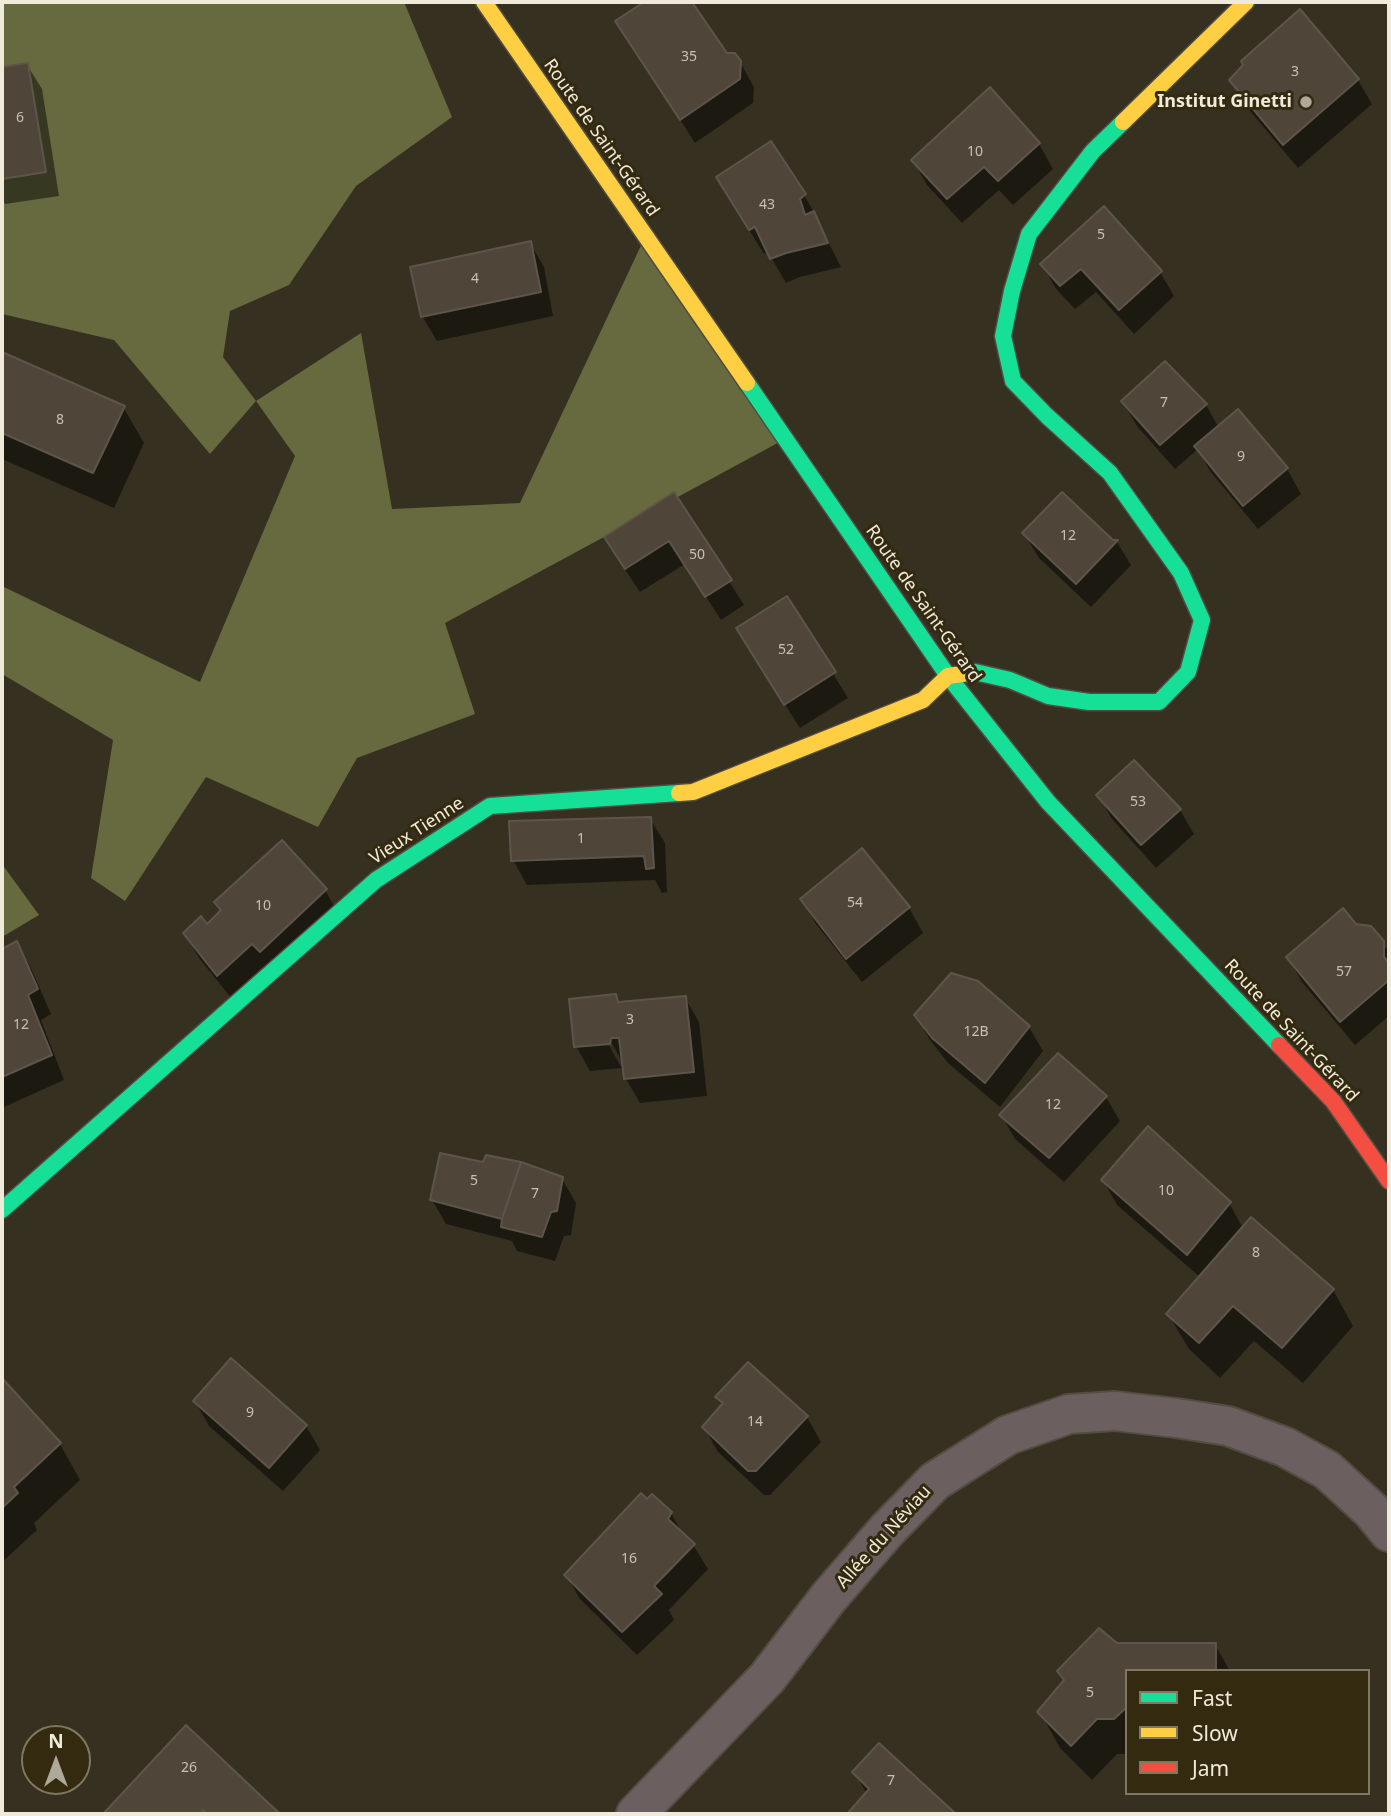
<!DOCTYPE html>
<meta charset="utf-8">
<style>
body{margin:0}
#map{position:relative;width:1391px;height:1816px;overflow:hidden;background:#363021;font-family:"Noto Sans",sans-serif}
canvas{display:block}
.frame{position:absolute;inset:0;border:4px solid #f0eada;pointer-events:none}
.legend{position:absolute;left:1125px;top:1669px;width:245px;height:126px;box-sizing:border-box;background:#332a0f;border:2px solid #7f7760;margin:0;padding:9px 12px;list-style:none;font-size:21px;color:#f0eada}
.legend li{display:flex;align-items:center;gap:14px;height:35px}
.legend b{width:35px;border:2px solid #7f7760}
.north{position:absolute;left:21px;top:1725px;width:70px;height:70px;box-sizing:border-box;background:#332a0f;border:2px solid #7f7760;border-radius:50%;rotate:0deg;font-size:19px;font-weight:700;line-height:28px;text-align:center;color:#f0eada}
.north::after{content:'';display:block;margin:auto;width:24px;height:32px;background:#afa999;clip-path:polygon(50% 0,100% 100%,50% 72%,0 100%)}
</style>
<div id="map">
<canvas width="1391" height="1816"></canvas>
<div class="frame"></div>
<ul class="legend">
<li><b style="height:9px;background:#16e098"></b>Fast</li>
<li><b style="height:9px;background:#ffcf43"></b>Slow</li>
<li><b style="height:9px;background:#f24e42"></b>Jam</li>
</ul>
<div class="north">N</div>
</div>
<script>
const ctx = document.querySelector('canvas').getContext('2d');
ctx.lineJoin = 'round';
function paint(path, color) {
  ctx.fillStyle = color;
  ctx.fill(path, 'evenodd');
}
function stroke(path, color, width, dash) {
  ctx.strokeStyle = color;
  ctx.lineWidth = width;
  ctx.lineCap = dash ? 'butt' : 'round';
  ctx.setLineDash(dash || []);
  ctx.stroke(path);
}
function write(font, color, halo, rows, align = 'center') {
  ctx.font = font + ' "Noto Sans",sans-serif';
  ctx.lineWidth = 6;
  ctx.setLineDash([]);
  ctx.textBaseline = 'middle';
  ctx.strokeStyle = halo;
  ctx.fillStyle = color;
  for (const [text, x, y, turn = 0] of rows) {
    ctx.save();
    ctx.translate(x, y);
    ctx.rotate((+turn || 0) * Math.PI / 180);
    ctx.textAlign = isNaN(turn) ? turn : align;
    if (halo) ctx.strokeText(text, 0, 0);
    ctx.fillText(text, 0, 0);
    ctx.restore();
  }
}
paint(new Path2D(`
 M2,2h402l48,115 -96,69 -67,99 -59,26 -7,46 33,44 105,-68 31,176 128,-6 125,-266 140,202 -340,184 30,91 -118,44 -39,69 -112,-50 -81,124 -34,-23 22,-138 -111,-66v-88l198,96 95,-226 -39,-55 -46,53 -96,-114 -112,-26z
 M2,864l37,51 -37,22z`), '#666a3e');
paint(new Path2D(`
 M647,2h43l36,53 14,7 14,25 -1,16 -58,40 -77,-121z
 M27,65l15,24 17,107 -54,8 -3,-6v-129z
 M1358,80l14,24 -74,64 -53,-63 -14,-24z
 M989,90l50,54 14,25 -40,36 -14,-15 -37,33 -35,-38 -14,-25z
 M804,195l14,24 -1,1 24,47 -41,10 -14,6 -18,-31 -4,2 -32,-52z
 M530,243l14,24 9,49 -116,25 -15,-25z
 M1042,264l118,8 14,24 -40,38 -38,-42 -21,17 -19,-20z
 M2,354l121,53 21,36 -30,65 -112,-49z
 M1165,363l41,42 13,23 19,-16 49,57 14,25 -43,35 -48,-58 -12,-22 -23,20 -38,-43 -14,-24z
 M674,494l70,111 -23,15 -36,-56 -45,28 -20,-30z
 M1024,533l93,9 14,23 -40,42 -52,-49z
 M786,598l62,100 -48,30 -48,-75z
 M1098,795l82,15 14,24 -38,34 -44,-49z
 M650,819l15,24 2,49 -5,1 -7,-13 -128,5 -14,-25z
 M862,851l47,57 14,25 -61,49 -46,-58 -14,-25z
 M325,890l14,25 -107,84 -33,-41 -14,-24 22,-7 14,-15 -5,-10z
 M1355,926l27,16 7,11v63l-34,29 -53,-63 -14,-25z
 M17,944l14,24 20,46 -10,6 23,60 -62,28v-157z
 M615,996l4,8 66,-6 14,24 8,74 -67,7 -14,-24 -2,-14 -17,-30 -3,2 18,31 -32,3 -14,-25z
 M916,1016l113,11 14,24 -43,56 -52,-44 -18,-23z
 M1106,1097l14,24 -56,61 -49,-43 -14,-24z
 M562,1179l14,24 -5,32 -7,1 -9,25 -38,-10 -5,-10 -66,-17 -14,-24z
 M1103,1180l126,23 14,25 90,62 20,36 -50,57 -49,-42 -34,37 -31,-29 -21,-35 32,-37 -83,-72z
 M2,1380l58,64 20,36 -46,43 3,7 -35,32z
 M718,1397l89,20 14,25 -51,53h-6l-46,-43 -14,-25 19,-21z
 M195,1401l111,25 14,24 -37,41 -74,-65z
 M648,1501l23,12 13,23 9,9 15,24 -39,41 5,10 -37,35 -57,-56 -14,-24z
 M1117,1645h98l15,26h-103v83h-10l-25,26 -32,-32 -20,-36 25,-30 -6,-11z
 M186,1728l92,86h-173z
 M879,1745l75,69h-105l18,-20 -12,-21z`), '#0007');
const building = new Path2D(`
 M644,2h48l35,51h8l6,8 -1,18 -60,41 -65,-99z
 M1300,9l59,70 -76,66 -54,-65 14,-15 -2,-4z
 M28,63l18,109 -44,7v-112z
 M990,87l50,56 -42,38 -14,-14 -37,32 -36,-39z
 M771,141l35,53 -6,5 5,16 9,-4 14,32 -42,10 -16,6 -15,-32 -6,3 -33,-53z
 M1104,206l58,65 -43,39 -38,-41 -21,17 -20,-22z
 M531,241l10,51 -120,25 -11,-50z
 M2,352l123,54 -32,67 -91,-40z
 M1165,361l42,43 -47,41 -39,-44z
 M1238,409l50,59 -45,38 -49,-60z
 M674,492l58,88 -27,17 -36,-56 -44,28 -21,-32z
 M1062,492l51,48h5l-42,44 -54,-51z
 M787,596l49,76 -52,33 -48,-77z
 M1134,760l47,49 -40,36 -45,-50z
 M651,817l3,51 -8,1 -2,-13 -133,5 -2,-40z
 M282,840l45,49 -67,63 -8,-8 -35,32 -34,-43 18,-17 6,8 14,-14 -7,-8z
 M862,848l48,59 -64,52 -46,-60z
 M1343,908l13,16 15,2 13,15v16l5,6v17l-49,42 -54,-65z
 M17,941l21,48 -10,6 24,60 -50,22v-128z
 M951,973l27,8 52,45 -45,57 -53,-45 -18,-23z
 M616,994l2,8 68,-6 8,76 -70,7 -5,-41h-8l-1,6 -36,3 -5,-48z
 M1058,1053l49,43 -58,62 -50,-43z
 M1148,1126l83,76 -44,53 -86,-75z
 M440,1153l43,9 3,-7 35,7 -19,57 -72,-19z
 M521,1162l42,15 -6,34 -6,1 -9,25 -41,-10 1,-8z
 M1251,1217l83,72 -52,59 -49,-42 -34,37 -33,-29z
 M231,1358l76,67 -38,43 -76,-67z
 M748,1362l60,54 -52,55h-8l-46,-44 21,-24 -8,-6z
 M2,1378l59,65 -47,44 4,6 -16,15z
 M641,1493l6,6 5,-5 20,18 -4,7 27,25 -41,42 8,8 -40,38 -58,-57z
 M1099,1628l18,15h99v28h-89v36l-13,12h-17l-26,27 -34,-34 27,-32 -7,-9z
 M186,1725l93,88 -1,1h-70l-5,-4 -3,4h-97z
 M879,1743l77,71h-109l22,-25 -17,-17z`);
paint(building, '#4f4639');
stroke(building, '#5d554b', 2);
const street = new Path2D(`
 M636,1814l131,-136 62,-81 58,-67 48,-49 73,-46 61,-21 46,-3 61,7 52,8 57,21 42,23 45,41 17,21`);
const fast = new Path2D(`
 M747,383l201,293 100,126 231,243
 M962,674l13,-2 35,8 38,16 41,6h70l29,-30 14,-52 -21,-47 -71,-100 -63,-57 -34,-35 -10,-45 9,-45 17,-57 64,-83 30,-29
 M2,1210l374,-330 114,-74 189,-13`);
const slow = new Path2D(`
 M484,2l263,381
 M1123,122l123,-120
 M679,793l14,-1 230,-92 25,-24 14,-2`);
const jam = new Path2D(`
 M1279,1045l54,56 56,80`);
stroke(street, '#524d40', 42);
stroke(fast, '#524d40', 19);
stroke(slow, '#524d40', 19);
stroke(jam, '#524d40', 19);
stroke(street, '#6c5f60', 38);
stroke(fast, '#16e098', 16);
stroke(slow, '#ffcf43', 16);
stroke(jam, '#f24e42', 16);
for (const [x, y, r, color] of [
 [1306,102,7,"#afa999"]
]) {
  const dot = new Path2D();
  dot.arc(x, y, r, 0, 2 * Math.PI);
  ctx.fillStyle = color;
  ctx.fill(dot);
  stroke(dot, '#332a0f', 2.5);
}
write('14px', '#c8c1b2', null, [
 ["35",689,57],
 ["3",1295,72],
 ["6",20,118],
 ["10",975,152],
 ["43",767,205],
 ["5",1101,235],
 ["4",475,279],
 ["7",1164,403],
 ["8",60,420],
 ["9",1241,457],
 ["12",1068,536],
 ["50",697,555],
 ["52",786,650],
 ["53",1138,802],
 ["1",581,839],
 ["54",855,903],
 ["10",263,906],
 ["57",1344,972],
 ["3",630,1020],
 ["12",21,1025],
 ["12B",976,1032],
 ["12",1053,1105],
 ["5",474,1181],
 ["10",1166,1191],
 ["7",535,1194],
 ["8",1256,1253],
 ["9",250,1413],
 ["14",755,1422],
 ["16",629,1559],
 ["5",1090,1693],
 ["26",189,1768],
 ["7",891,1781]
]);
write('bold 18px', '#f0eada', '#332a0f', [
 ["Institut Ginetti",1292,102]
], 'right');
write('18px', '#f0eada', '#332a0f', [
 ["Route de Saint-Gérard",601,138,55],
 ["Route de Saint-Gérard",923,604,55],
 ["Vieux Tienne",417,831,-33],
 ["Route de Saint-Gérard",1291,1031,47],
 ["Allée du Néviau",884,1537,-48]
]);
</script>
